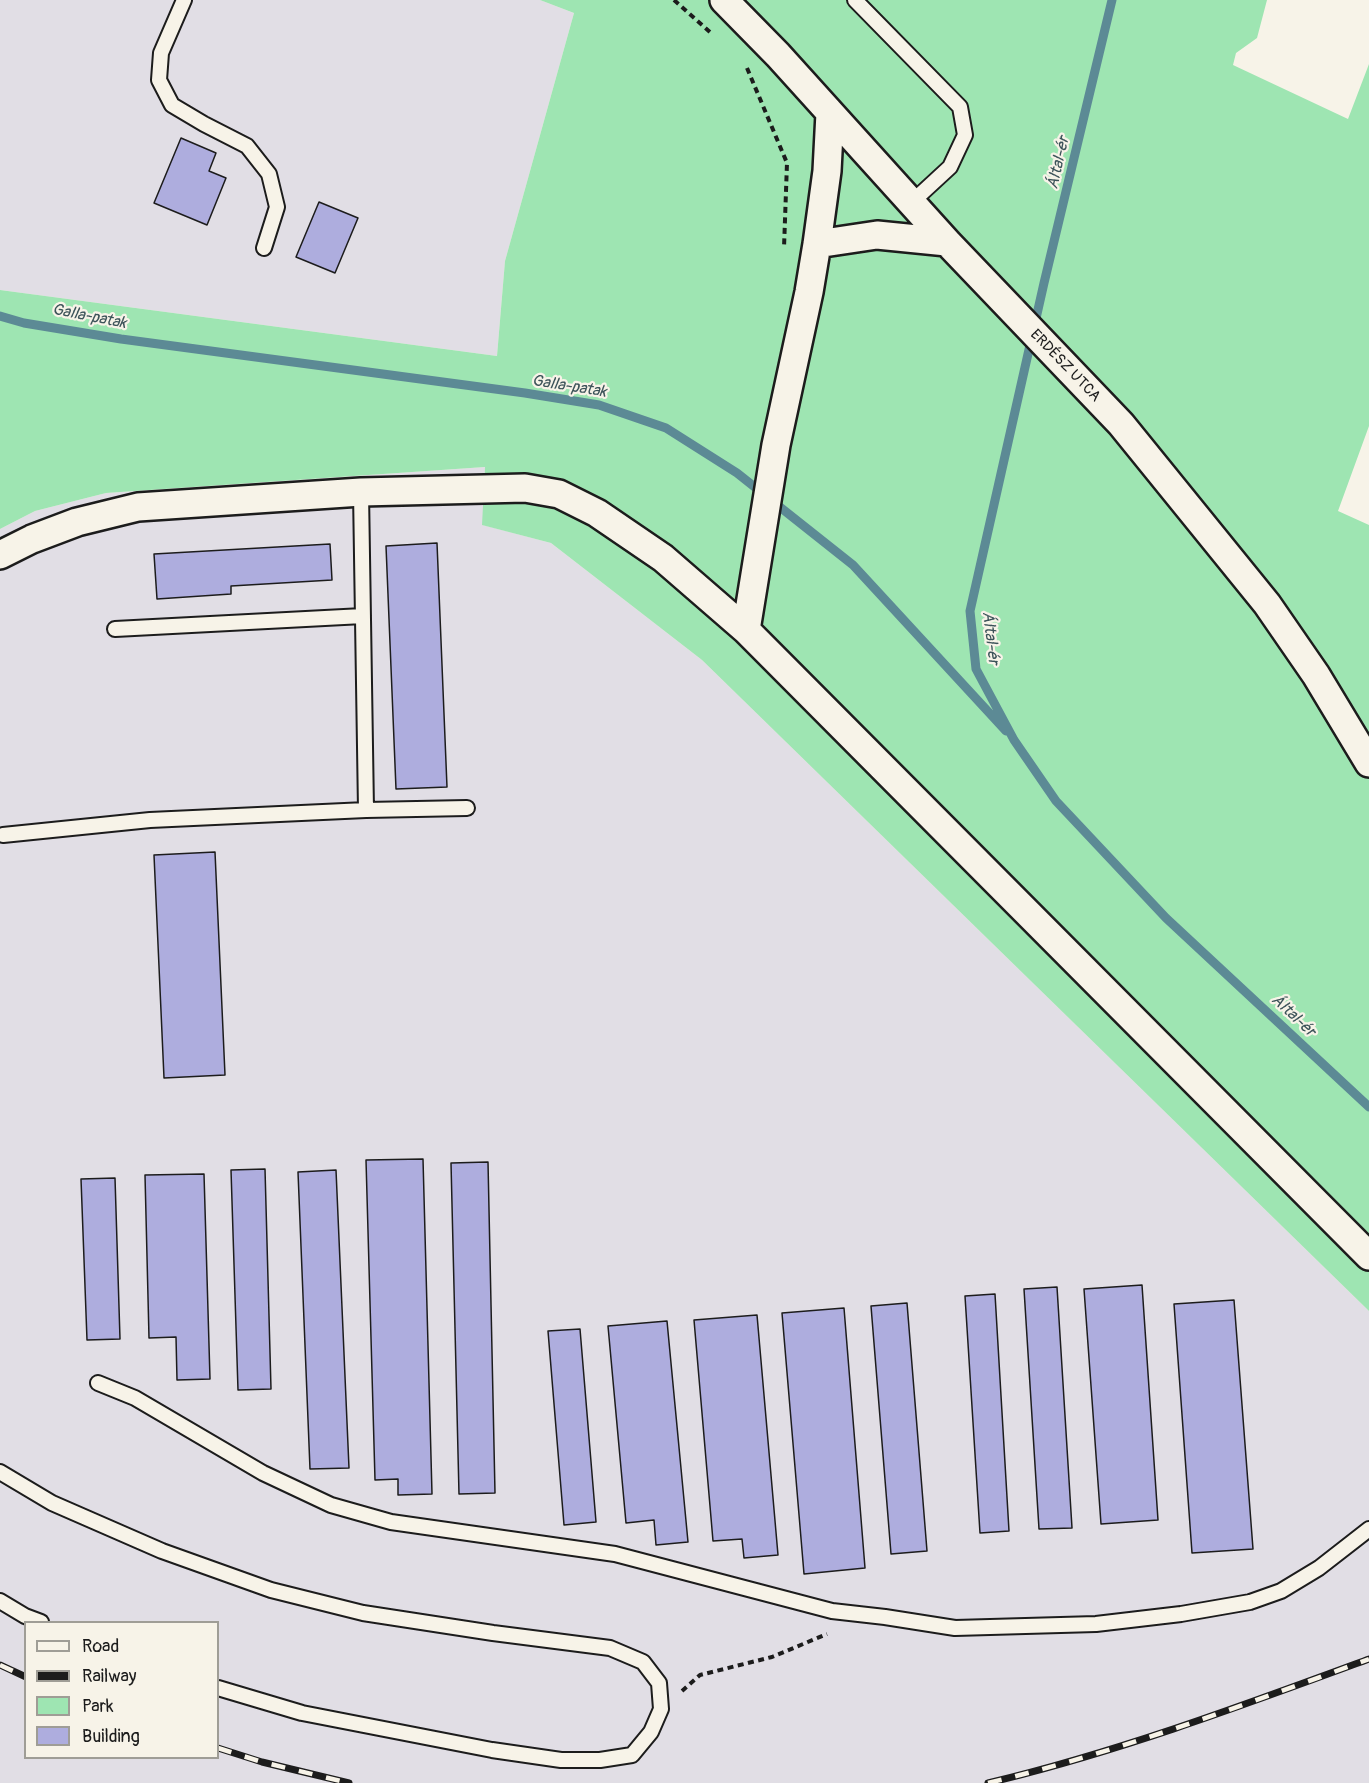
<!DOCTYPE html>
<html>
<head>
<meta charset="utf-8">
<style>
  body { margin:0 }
  #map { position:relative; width:1369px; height:1783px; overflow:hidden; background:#f7f3e8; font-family:Pangolin,sans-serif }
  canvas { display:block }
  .legend { position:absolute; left:24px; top:1621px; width:195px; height:138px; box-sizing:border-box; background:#f7f3e8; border:2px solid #9f9d96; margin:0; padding:8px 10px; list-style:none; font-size:18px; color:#1c1c1c }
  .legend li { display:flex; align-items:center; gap:12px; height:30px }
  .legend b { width:30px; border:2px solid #9f9d96 }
</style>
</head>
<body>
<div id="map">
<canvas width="1369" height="1783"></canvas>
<ul class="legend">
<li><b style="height:8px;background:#f7f3e8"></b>Road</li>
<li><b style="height:8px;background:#1c1c1c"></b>Railway</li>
<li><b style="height:16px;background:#9ee5b2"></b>Park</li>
<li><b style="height:16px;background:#aeadde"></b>Building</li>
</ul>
</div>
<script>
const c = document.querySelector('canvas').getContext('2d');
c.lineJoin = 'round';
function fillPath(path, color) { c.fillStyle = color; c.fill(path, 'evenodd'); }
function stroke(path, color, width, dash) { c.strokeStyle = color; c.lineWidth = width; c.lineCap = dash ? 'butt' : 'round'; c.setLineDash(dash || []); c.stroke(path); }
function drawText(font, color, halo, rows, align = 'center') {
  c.font = font + ' Pangolin,sans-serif'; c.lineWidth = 4.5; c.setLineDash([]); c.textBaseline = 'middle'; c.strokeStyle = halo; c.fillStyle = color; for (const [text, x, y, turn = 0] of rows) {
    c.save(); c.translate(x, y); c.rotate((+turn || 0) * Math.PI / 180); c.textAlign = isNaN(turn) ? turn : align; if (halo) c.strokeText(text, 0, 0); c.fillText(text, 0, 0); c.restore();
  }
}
fillPath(new Path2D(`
  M0,0H540L574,13L505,261L497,356L0,290Z
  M485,467L483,525L551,543L702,660L1369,1311V1783H0V529L35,511L106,493ZM26,1622H218V1758H26Z`), '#e1dee5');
fillPath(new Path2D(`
  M540,0H1267L1257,38L1236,53L1233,65L1348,119L1369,64V426L1338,511L1369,525V1311L702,660L551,543L482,525L485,467L106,493L35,511L0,529V290L497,356L505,261L574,13Z`), '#9ee5b2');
stroke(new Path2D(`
  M1112,0L1044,283L970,611L976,669L1014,740L1056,801L1166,918L1369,1107
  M0,316L24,323L121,339L525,393L599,405L666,428L737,473L853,565L1006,731`), '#5c8a95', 9);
const building = new Path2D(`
  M181,138L216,153L209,171L226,178L207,225L154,203Z
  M319,202L358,218L335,273L296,257Z
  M437,543L447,787L396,789L386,546Z
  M330,544L332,580L231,586V594L157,599L154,554Z
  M215,852L225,1075L164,1078L154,855Z
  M423,1159L432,1494L398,1495V1479L375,1480L366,1160Z
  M488,1162L495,1493L459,1494L451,1163Z
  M265,1169L271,1389L238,1390L231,1170Z
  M336,1170L349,1468L310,1469L298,1172Z
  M204,1174L210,1379L177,1380L176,1337L149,1338L145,1175Z
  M115,1178L120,1339L87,1340L81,1179Z
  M1142,1285L1158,1520L1101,1524L1084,1289Z
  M1057,1287L1072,1528L1039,1529L1024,1289Z
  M995,1294L1009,1531L980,1533L965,1296Z
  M1234,1300L1253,1549L1192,1553L1174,1304Z
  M907,1303L927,1551L891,1554L871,1306Z
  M844,1308L865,1568L804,1574L782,1313Z
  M757,1315L778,1555L744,1558L742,1539L713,1541L694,1320Z
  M667,1321L688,1542L656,1545L654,1520L626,1523L608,1326Z
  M580,1329L596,1522L564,1525L548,1331Z`);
fillPath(building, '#aeadde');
stroke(building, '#1c1c1c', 1.5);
const service = new Path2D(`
  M184,0L161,53L159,80L172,105L204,124L247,146L269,174L277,207L264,248
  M855,0L960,107L965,135L950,167L911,203
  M361,492L366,810
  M115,629L363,616
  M3,835L150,820L366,810L467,808
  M98,1383L135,1398L263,1473L331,1505L391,1522L615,1554L832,1611L885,1617L955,1628L1096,1624L1181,1614L1250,1602L1281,1591L1319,1568L1369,1529
  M0,1472L52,1503L162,1551L271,1590L363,1613L493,1633L610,1648L643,1662L659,1683L661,1709L651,1732L632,1755L600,1760H561L492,1750L302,1713L218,1688
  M0,1601L25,1616L41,1622`);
const minor = new Path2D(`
  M724,0L778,55L947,242L1121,424L1267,604L1316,675L1369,763
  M817,244L877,235L947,242
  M0,555L32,539L77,522L138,507L361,492L525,488L559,494L597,513L663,558L746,630L1369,1256
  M746,630L776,445L809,292L817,244L827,171L830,113`);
stroke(service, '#1c1c1c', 18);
stroke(minor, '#1c1c1c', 32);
stroke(new Path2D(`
  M674,0L710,32
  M747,68L787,163L784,248
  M682,1691L700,1675L772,1657L827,1634`), '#1c1c1c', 4, [6, 4.5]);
stroke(service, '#f7f3e8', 14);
stroke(minor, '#f7f3e8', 27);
const rail = new Path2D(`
  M0,1665L26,1677
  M218,1748L262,1762L349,1783
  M988,1783C1118,1752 1244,1705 1369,1659`);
stroke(rail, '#1c1c1c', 7);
stroke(rail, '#f7f3e8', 4.5, [14]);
drawText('15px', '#1c1c1c', '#f7f3e8', [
  ["ERDÉSZ UTCA",1065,366,46]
]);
drawText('italic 16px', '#3c5359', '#f7f3e8', [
  ["Által-ér",1059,163,-77],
  ["Galla-patak",89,317,11],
  ["Galla-patak",569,387,9],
  ["Által-ér",990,638,83],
  ["Által-ér",1293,1016,43]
]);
</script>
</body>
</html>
